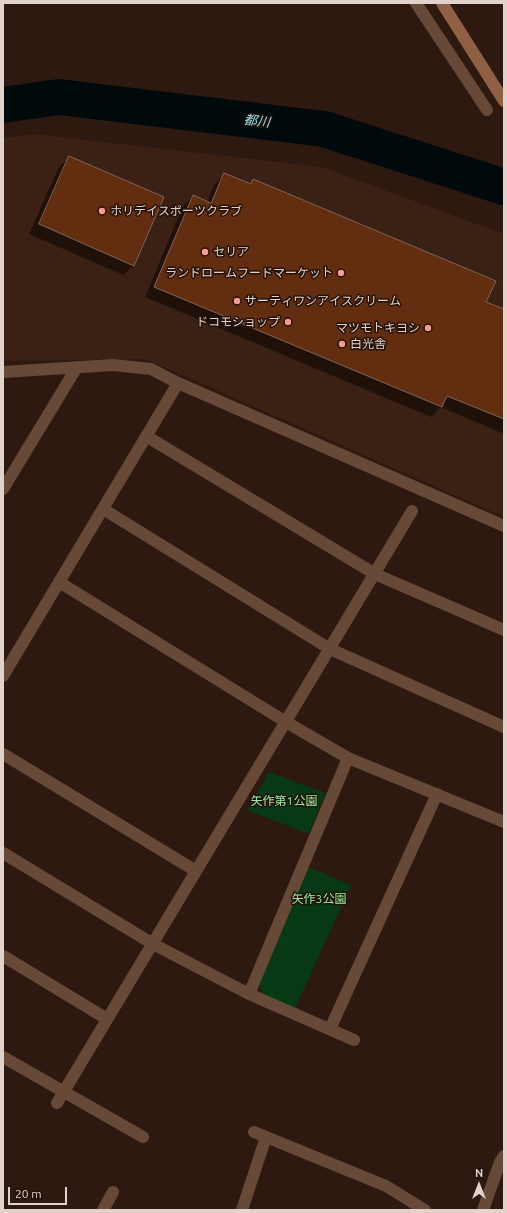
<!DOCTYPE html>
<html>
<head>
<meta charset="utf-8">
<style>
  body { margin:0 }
  #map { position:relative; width:507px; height:1213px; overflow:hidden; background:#2d1910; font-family:Ubuntu,sans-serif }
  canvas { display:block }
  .frame { position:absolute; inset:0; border:4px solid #e1d3cc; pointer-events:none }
  .north { position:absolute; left:459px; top:1165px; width:40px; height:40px; -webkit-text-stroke:3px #231007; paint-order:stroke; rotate:0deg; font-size:11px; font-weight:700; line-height:16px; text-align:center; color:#e1d3cc }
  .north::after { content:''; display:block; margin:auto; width:14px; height:18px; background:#e1d3cc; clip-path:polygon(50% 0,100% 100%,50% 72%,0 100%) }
  .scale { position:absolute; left:8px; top:1187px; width:59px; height:18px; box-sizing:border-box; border:2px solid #e1d3cc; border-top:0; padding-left:5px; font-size:12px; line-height:14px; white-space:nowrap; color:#e1d3cc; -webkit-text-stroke:3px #231007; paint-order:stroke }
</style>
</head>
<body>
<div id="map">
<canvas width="507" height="1213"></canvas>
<div class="frame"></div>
<div class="north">N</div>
<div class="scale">20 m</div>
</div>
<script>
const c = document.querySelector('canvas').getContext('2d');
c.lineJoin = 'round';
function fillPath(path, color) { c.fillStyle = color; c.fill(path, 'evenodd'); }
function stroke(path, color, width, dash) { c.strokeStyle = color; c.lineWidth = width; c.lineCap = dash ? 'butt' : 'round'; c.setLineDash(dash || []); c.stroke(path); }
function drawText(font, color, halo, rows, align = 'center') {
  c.font = font + ' Ubuntu,"Noto Sans JP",sans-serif'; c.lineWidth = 3; c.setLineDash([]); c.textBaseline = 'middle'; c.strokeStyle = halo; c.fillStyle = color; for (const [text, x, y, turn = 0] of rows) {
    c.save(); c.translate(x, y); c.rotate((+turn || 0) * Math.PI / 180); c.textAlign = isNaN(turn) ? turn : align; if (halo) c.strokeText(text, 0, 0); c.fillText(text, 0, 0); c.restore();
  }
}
fillPath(new Path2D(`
  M34,134L322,167L504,234V517L146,359L3,361V138Z`), '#3b2114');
fillPath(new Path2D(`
  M269,772L325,793L309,834L247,810Z
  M308,867L351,885L295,1009L263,994L258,981Z`), '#063914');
fillPath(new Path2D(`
  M69,157L134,265L123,275L29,234L59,167Z
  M224,174L249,185L254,180L485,302L504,310V434L441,407L431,417L145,297L183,206L193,196L207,202L214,185Z`), '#0007');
stroke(new Path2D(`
  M3,105L59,97L324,129L504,187`), '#00090c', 36);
const building = new Path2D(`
  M69,156L164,197L134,266L39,224Z
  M224,173L251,184L253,179L496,281L486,302L504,309V419L447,396L442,407L154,287L193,195L211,203Z`);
fillPath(building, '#632e10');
stroke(building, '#7d6559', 1);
stroke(new Path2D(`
  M254,1132L386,1186L425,1210
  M242,1210L266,1137`), '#674938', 12);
stroke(new Path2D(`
  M416,3L487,110
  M3,372L113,365L151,369L178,383L504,526
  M146,436L375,574L504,630
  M3,489L77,367
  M103,509L330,649L504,727
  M59,582L286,722L348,758L504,822
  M3,676L178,383
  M3,754L196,871
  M3,853L153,944L249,994L354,1040
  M3,956L107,1019
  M249,994L348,758
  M330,1029L437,794
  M3,1057L143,1137
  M57,1103L412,511
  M103,1210L113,1192
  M483,1210L500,1162L504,1156`), '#674938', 12);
stroke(new Path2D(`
  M442,3L504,101`), '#906045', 12);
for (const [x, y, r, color] of [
  [102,211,4,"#f59b96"],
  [205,252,4,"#f59b96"],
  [341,273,4,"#f59b96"],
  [237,301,4,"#f59b96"],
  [288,322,4,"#f59b96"],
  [428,328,4,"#f59b96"],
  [342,344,4,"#f59b96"]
]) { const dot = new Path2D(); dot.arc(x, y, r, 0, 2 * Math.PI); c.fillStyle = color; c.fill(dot); stroke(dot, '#231007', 1.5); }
drawText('12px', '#e1d3cc', '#231007', [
  ["ホリデイスポーツクラブ",110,211],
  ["セリア",213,252],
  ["ランドロームフードマーケット",333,273,"right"],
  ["サーティワンアイスクリーム",245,301],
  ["ドコモショップ",280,322,"right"],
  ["マツモトキヨシ",420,328,"right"],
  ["白光舎",350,344]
], 'left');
drawText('12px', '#96f1a2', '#231007', [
  ["矢作第1公園",284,801],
  ["矢作3公園",319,899]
]);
drawText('italic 13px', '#92e4f6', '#231007', [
  ["都川",257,121,7]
]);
</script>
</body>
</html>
